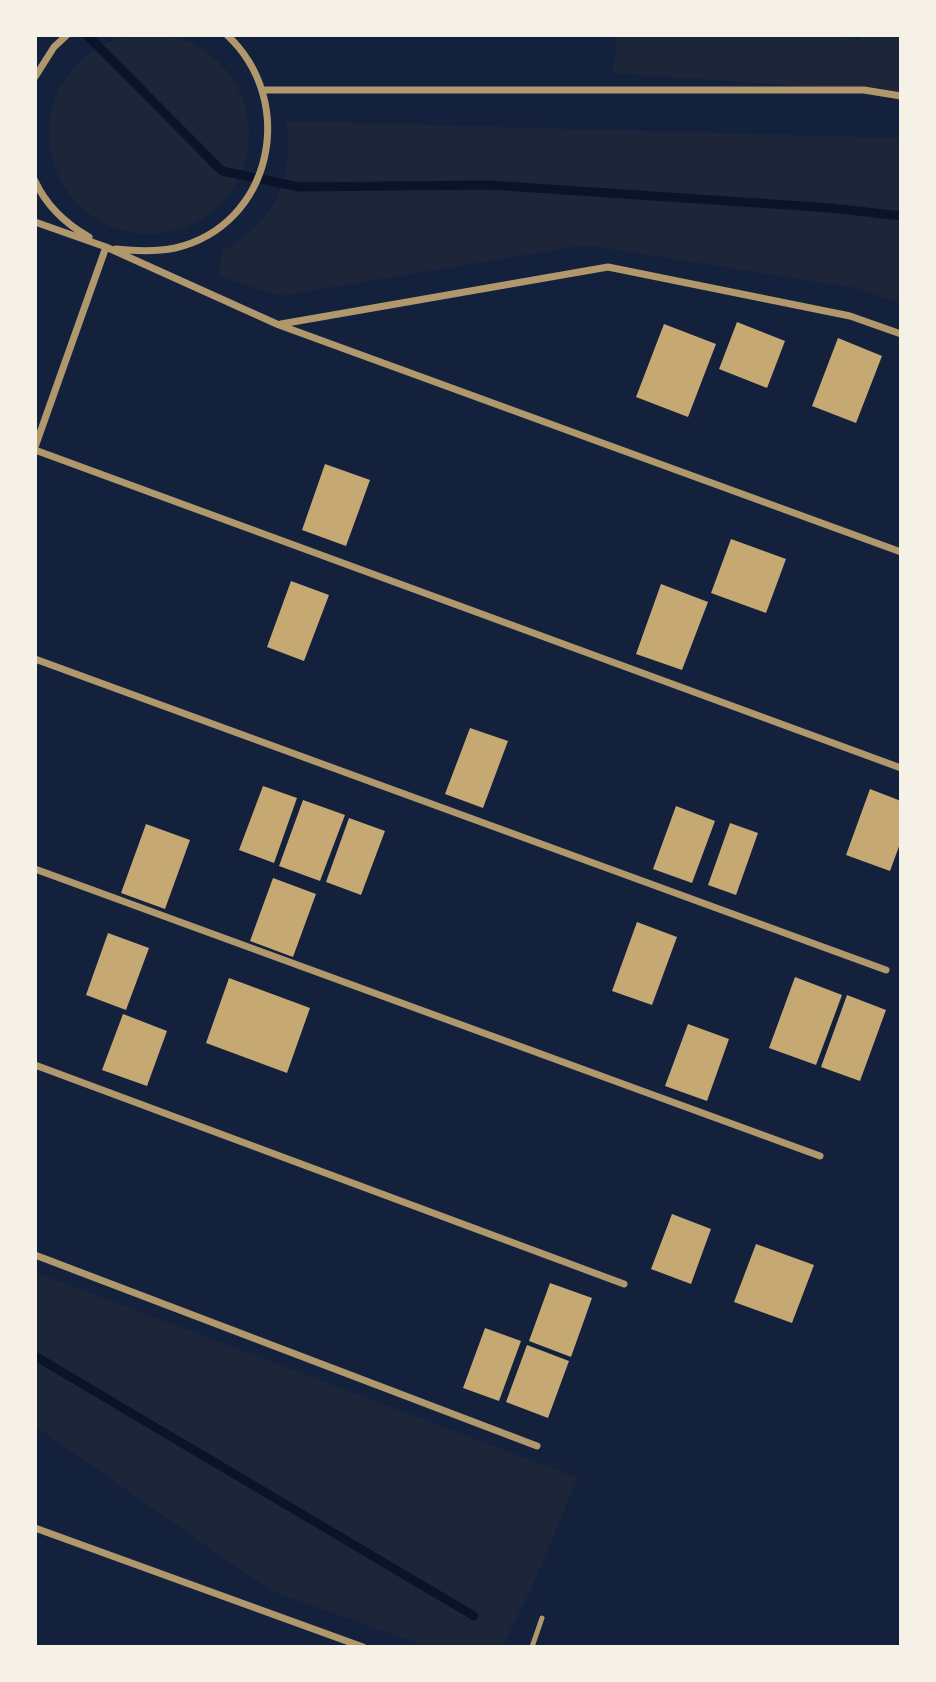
<!DOCTYPE html>
<html>
<head>
<meta charset="utf-8">
<style>
  body { margin:0 }
  #map { position:relative; width:936px; height:1682px; overflow:hidden; background:#14213d; font-family:Literata,serif }
  canvas { display:block }
  .frame { position:absolute; inset:0; border:37px solid #f6f1e7; pointer-events:none }
</style>
</head>
<body>
<div id="map">
<canvas width="936" height="1682"></canvas>
<div class="frame"></div>
</div>
<script>
const c = document.querySelector('canvas').getContext('2d');
c.lineJoin = 'round';
function fillPath(path, color) { c.fillStyle = color; c.fill(path, 'evenodd'); }
function stroke(path, color, width, dash) { c.strokeStyle = color; c.lineWidth = width; c.lineCap = dash ? 'butt' : 'round'; c.setLineDash(dash || []); c.stroke(path); }
fillPath(new Path2D(`
  M49 134a100 100 0 1 1 200 0a100 100 0 1 1-200 0Z
  M618,35H836L860,41L862,35H901V93L612,73Z
  M286,121L901,138V304L856,288L586,245L280,296L218,276L223,251C274,221 295,181 286,121Z
  M35,1272L578,1478L530,1591L502,1647H429L271,1591L35,1426Z`), '#1d2539');
stroke(new Path2D(`
  M87,35L222,171L299,187L489,185L832,208L901,216
  M35,1356L474,1616`), '#0b132b', 9);
fillPath(new Path2D(`
  M737,322L785,341L767,388L719,369Z
  M664,324L716,344L688,417L636,397Z
  M838,338L882,356L856,423L812,406Z
  M325,464L370,480L346,546L302,530Z
  M731,539L786,559L766,613L711,593Z
  M291,581L329,595L304,661L267,647Z
  M661,584L708,602L682,670L636,654Z
  M470,728L508,741L483,808L445,794Z
  M263,786L297,798L274,863L239,850Z
  M870,789L901,801V841L890,871L846,855Z
  M303,800L345,815L320,881L279,866Z
  M676,806L715,821L692,883L653,869Z
  M349,818L385,831L361,895L326,882Z
  M730,823L758,833L736,895L708,885Z
  M146,824L190,840L165,909L121,893Z
  M273,878L316,894L293,957L250,941Z
  M637,922L677,937L652,1005L612,991Z
  M108,933L149,948L126,1010L86,995Z
  M795,977L842,995L816,1065L769,1048Z
  M229,978L310,1008L287,1073L206,1043Z
  M847,995L886,1010L860,1081L821,1067Z
  M123,1014L167,1031L147,1086L102,1070Z
  M688,1024L729,1039L707,1101L665,1086Z
  M672,1214L711,1229L691,1284L651,1269Z
  M756,1244L814,1265L792,1323L734,1302Z
  M550,1283L592,1298L571,1357L529,1341Z
  M485,1328L521,1341L499,1401L463,1388Z
  M527,1345L569,1361L548,1418L506,1402Z`), '#c6a872');
stroke(new Path2D(`
  M532,1647L542,1618`), '#b1986c', 5);
stroke(new Path2D(`
  M35,77L54,47L67,35
  M262,90H864L901,96
  M35,181C46,205 66,224 89,237
  M35,222L106,247L279,325L901,552
  M116,249C135,251 155,252 175,248C273,225 298,101 227,35
  M281,324L608,267L850,316L901,334
  M35,447L106,247
  M35,450L901,768
  M35,659L886,970
  M35,869L820,1156
  M35,1065L624,1284
  M35,1255L537,1446
  M35,1528L363,1647`), '#b1986c', 7);
</script>
</body>
</html>
